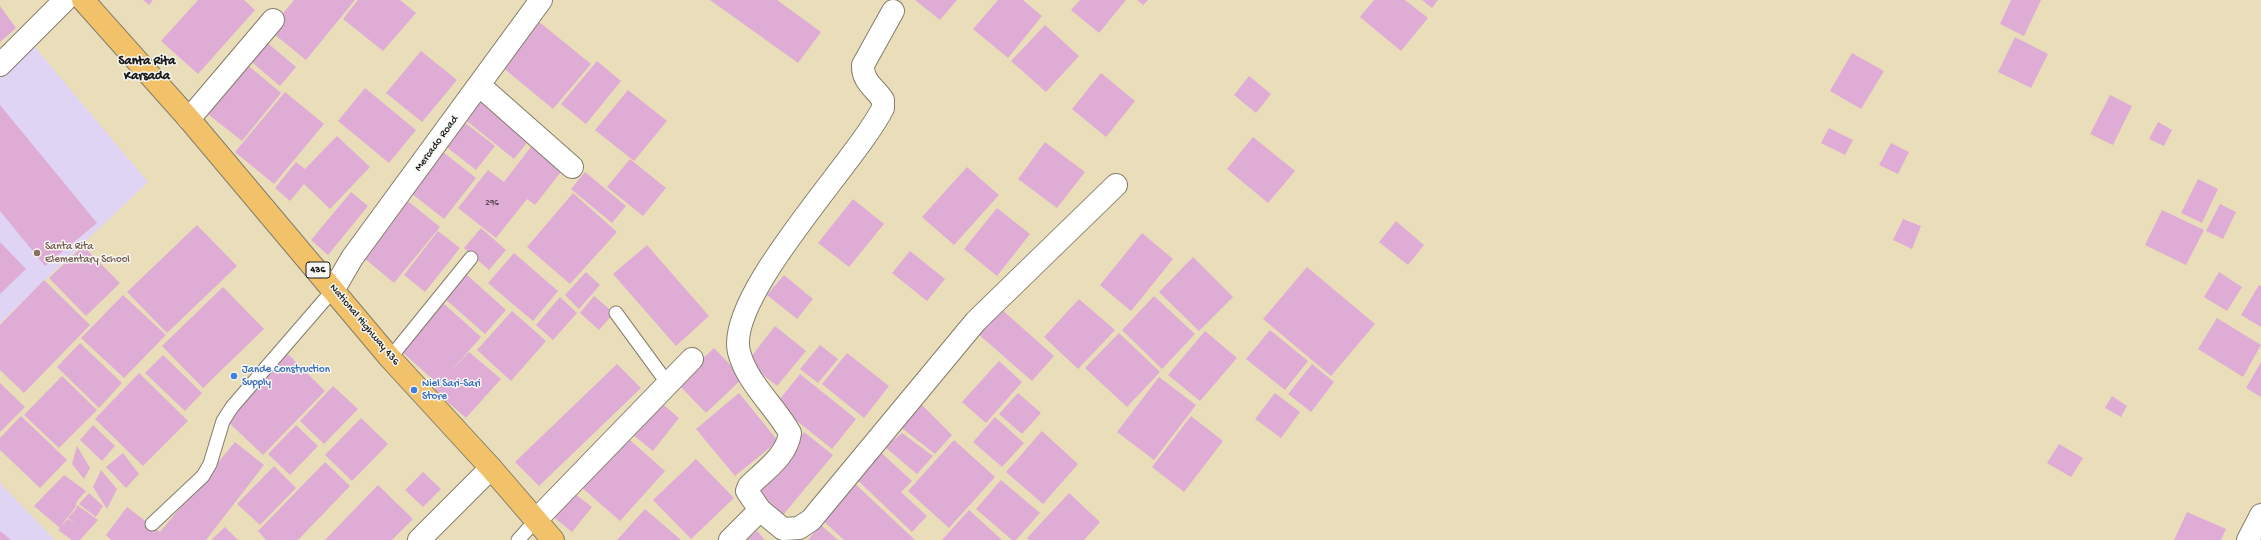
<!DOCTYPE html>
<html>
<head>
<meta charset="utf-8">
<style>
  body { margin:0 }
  canvas { display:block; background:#eadeba }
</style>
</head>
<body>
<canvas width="2261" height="540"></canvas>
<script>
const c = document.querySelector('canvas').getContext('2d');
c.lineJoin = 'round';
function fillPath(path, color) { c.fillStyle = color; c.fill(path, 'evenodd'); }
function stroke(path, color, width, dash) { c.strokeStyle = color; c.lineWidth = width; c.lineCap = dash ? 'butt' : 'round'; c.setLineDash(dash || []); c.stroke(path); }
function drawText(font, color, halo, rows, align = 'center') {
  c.font = font + ' "Gochi Hand",sans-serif'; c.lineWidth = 3; c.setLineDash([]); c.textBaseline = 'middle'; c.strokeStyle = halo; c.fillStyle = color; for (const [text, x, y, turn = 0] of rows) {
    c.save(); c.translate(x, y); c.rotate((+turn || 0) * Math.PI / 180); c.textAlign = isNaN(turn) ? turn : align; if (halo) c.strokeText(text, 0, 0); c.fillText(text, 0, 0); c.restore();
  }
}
fillPath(new Path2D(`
  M33,45L148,182L0,323V76Z
  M0,483L55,540H0Z`), '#e0d4f4');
fillPath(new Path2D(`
  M143,0H153L149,5Z
  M198,0H244L255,10L198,74L161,41Z
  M294,0H355L306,60L269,30Z
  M358,0H400L416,13L383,51L343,19Z
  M710,0H777L821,32L798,63Z
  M915,0H957L940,20Z
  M998,0H1023L1042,16L1008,58L973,29Z
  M1080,0H1126L1099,33L1071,10Z
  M1137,0H1148L1143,5Z
  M1374,0H1405L1428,18L1401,51L1360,17Z
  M1422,0H1438L1432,8Z
  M2011,0H2041L2024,36L2000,24Z
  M0,6L16,28L0,42Z
  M533,17L591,64L553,109L496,62Z
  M1045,25L1079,56L1046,92L1011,61Z
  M2015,37L2048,54L2031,88L1998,72Z
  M264,40L296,67L280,86L248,59Z
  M421,51L457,80L422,122L386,93Z
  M1852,53L1884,71L1861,109L1830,91Z
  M597,61L621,81L586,124L561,104Z
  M244,62L281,93L242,141L204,111Z
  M1101,73L1135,101L1106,137L1072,109Z
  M1249,76L1271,94L1256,113L1234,95Z
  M365,88L416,130L389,163L338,121Z
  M628,90L667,121L634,161L595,130Z
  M285,92L324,124L274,184L235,152Z
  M482,94L533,135L514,159L463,118Z
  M2110,95L2132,106L2113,145L2090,134Z
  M0,105L97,223L45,266L0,211Z
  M459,118L495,146L476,170L440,142Z
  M2158,122L2172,130L2164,146L2149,139Z
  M1829,128L1853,140L1845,155L1821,143Z
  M337,136L370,167L330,209L304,184L290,201L275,188L296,162L305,169Z
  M1253,137L1295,171L1268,203L1227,169Z
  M1045,142L1085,172L1057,208L1018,179Z
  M1891,143L1909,152L1898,174L1879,165Z
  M533,144L564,168L535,205L527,199L496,238L458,208L488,170L504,182Z
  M438,148L476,178L444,219L406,189Z
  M630,159L666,188L643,216L607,187Z
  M967,167L999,195L954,245L922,217Z
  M585,172L626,206L612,223L571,189Z
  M2198,179L2218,189L2202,223L2181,213Z
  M351,192L368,206L328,255L311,240Z
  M573,193L617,232L570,284L527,247Z
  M403,197L440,227L394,283L358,253Z
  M853,199L884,224L849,267L818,243Z
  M2220,204L2236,212L2223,239L2206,231Z
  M997,208L1030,234L997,276L964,249Z
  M2162,210L2204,230L2186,265L2145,245Z
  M1903,219L1921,226L1912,249L1893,240Z
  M1396,221L1424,245L1408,265L1379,242Z
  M197,225L237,266L167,333L127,292Z
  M481,228L506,250L489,270L464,248Z
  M438,231L460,248L425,292L404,275Z
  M1142,233L1173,259L1131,311L1100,285Z
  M0,242L26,269L0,294Z
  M647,245L709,316L676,346L613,274Z
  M83,246L120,283L86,316L49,278Z
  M910,251L945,279L927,301L892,273Z
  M514,253L558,291L533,321L488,283Z
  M1193,257L1233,297L1199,331L1159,292Z
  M1307,267L1375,324L1331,376L1263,319Z
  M586,272L600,285L579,309L565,295Z
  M2219,272L2242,287L2227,311L2204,297Z
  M466,274L506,310L485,334L444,298Z
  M784,275L813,299L797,319L767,295Z
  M44,280L90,325L24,393L0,370V325Z
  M2259,285L2261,286V327L2241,315Z
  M223,287L264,329L203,388L162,346Z
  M123,295L166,335L124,378L81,338Z
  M594,296L614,313L599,330L580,313Z
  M1154,296L1195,334L1162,369L1122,330Z
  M560,297L577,313L553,340L536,325Z
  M1079,299L1115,330L1078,369L1044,337Z
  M443,303L481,337L439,385L400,350Z
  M1000,308L1054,356L1032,381L977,333Z
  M512,311L546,341L511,381L477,350Z
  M2217,318L2261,345L2243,377L2198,349Z
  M775,326L806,351L777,386L747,362Z
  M1270,330L1308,361L1285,390L1246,359Z
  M1205,331L1237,358L1200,401L1168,375Z
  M1119,333L1160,372L1127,407L1085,368Z
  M80,343L122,383L99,408L57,367Z
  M820,345L838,359L818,383L800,369Z
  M714,348L743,378L706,413L677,383Z
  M469,352L501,379L466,418L434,390Z
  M847,353L889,386L864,418L822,384Z
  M288,354L325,391L263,455L225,419Z
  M163,355L202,393L185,411L145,373Z
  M999,361L1022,382L986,423L962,402Z
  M2261,362V397L2246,388Z
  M617,364L641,388L539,486L515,462Z
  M1312,364L1334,382L1311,412L1288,394Z
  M139,373L188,421L143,466L95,419Z
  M800,374L856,419L832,449L776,404Z
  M62,376L97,410L59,448L24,415Z
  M1159,377L1196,405L1154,460L1117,432Z
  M0,383L25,407L0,432Z
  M333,386L358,409L324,444L300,421Z
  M739,393L778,441L735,476L696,429Z
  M1018,393L1041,413L1022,434L999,414Z
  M1275,393L1300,412L1281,438L1255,419Z
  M2112,396L2127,406L2121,417L2105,408Z
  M658,400L679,418L653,451L632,434Z
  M921,404L952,435L935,454L898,425Z
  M21,416L67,460L40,488L0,450V438Z
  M1191,416L1223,441L1184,492L1152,467Z
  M995,417L1024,443L1002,467L973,442Z
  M361,418L388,444L352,481L325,455Z
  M93,425L115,446L102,461L80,440Z
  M296,425L318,446L290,475L268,454Z
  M1042,431L1078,464L1043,504L1006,472Z
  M804,432L833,455L783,515L755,492Z
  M902,433L933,456L917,474L885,447Z
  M623,434L665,471L620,521L579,485Z
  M954,440L995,477L949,528L908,491Z
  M235,442L264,465L206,540H111L106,535L127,507L160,532Z
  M2059,444L2083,458L2071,477L2047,463Z
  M77,446L90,468L84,479L72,464Z
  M875,447L912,481L901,492L927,516L912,532L850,473Z
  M123,453L139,474L126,488L106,467Z
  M696,459L734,498L691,539L653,500Z
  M325,462L350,486L298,540H266L258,531Z
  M274,466L296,488L260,525L237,504Z
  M101,470L117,489L107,509L93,487Z
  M423,472L441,489L423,507L405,490Z
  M64,475L86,491L77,501L75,508L61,526L68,519L78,526L68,518L76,509L77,505L98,520L80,540H72L58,530L60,528L34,506Z
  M851,480L915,540H844L817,515Z
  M1001,480L1040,513L1016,540H1012L976,509Z
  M378,485L413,519L392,540H325Z
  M571,491L592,507L572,532L551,515Z
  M89,493L103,506L96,517L79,504Z
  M1069,493L1100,522L1084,540H1029L1027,538Z
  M645,509L681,540H617Z
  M969,510L1002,540H942Z
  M2187,512L2226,529L2221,540H2174Z
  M821,525L838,540H808Z
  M225,527L238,540H211Z
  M0,531L11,540H0Z
  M757,531L765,540H747Z`), '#deacd5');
const lane = new Path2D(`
  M616,313L668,384
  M390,358L471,258
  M152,524L203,476L210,464L223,421L232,407L334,289
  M518,540L536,520`);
const street = new Path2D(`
  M893,11L863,65C862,81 875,88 883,100V108C856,162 725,296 739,352C747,383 775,406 790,433C787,456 764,471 749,486L747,491L760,510L783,529L799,528L811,520L976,321L1116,185
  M0,65L65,0
  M479,85L572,167
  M189,119L273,20
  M334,289L352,258L541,0
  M536,520L692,359
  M419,540L491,468
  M730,540L760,510
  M2248,540L2261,515`);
const primary = new Path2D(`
  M83,0L189,119L390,358L491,468L553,540`);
stroke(lane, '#837d6b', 15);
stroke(street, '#837d6b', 24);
stroke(primary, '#837d6b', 24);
stroke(lane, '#fff', 13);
stroke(street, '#fff', 22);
stroke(primary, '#f2c26a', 22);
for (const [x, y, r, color] of [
  [37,253,4,"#8d6e63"],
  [234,376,4,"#3f7fe0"],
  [414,390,4,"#3f7fe0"]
]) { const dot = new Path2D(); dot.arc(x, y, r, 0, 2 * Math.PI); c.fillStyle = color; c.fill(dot); stroke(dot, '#f6f6f2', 1.5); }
drawText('9px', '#4c404a', null, [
  ["296",492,204]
]);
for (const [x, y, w] of [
  [318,270,24]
]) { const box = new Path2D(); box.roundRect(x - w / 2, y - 8, w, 16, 3); c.fillStyle = '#f6f6f2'; c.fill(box); stroke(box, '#1c1c1c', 1); }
drawText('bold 10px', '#1c1c1c', null, [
  ["436",318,270]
]);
drawText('11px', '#1c1c1c', '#f6f6f2', [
  ["Mercado Road",437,144,-54],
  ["National Highway 436",364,325,50]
]);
drawText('11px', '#785e54', '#f6f6f2', [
  ["Santa Rita",45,247],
  ["Elementary School",45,260]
], 'left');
drawText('11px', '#366cbe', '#f6f6f2', [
  ["Jande Construction",242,370],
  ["Supply",242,383],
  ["Niel Sari-Sari",422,384],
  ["Store",422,397]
], 'left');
drawText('bold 13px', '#1c1c1c', '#f6f6f2', [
  ["Santa Rita",147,62],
  ["Karsada",147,77]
]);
</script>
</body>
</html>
